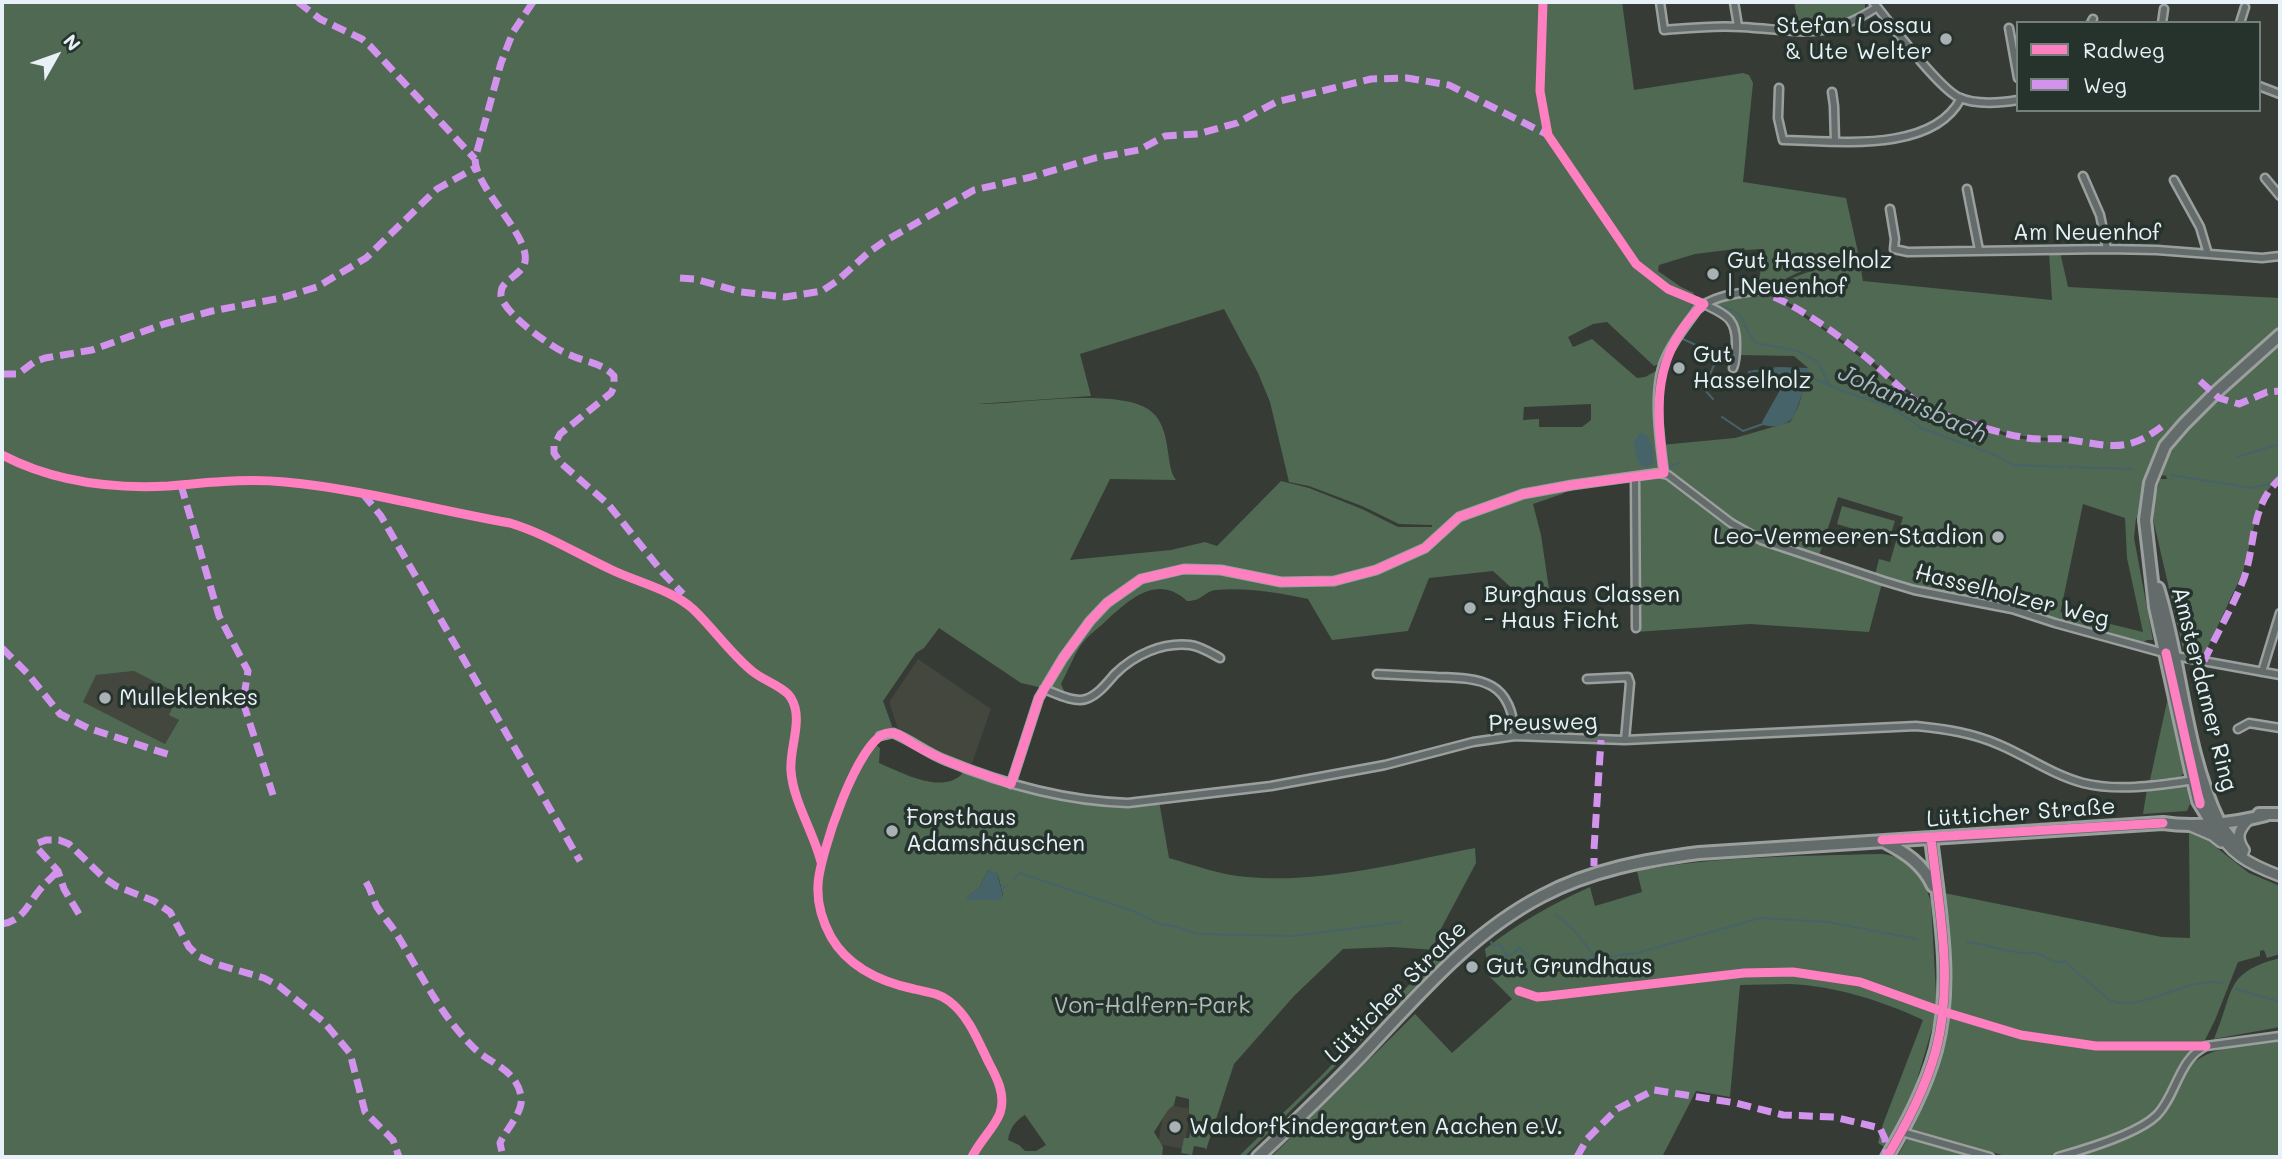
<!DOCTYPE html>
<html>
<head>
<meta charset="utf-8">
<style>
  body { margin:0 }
  #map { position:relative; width:2282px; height:1159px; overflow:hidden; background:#363b36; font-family:Mali,sans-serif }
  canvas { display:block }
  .frame { position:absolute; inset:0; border:4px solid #e8f1f8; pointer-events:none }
  .legend { position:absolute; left:2016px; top:21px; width:245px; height:91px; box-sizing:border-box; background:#26332d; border:2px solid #747f7e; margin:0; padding:9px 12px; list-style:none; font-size:21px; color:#e8f1f8 }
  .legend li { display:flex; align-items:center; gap:14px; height:35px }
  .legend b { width:35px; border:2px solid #747f7e }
  .north { position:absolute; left:21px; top:21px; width:70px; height:70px; -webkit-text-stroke:5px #26332d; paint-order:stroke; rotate:50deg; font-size:19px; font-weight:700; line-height:28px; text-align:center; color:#e8f1f8 }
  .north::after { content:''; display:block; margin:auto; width:24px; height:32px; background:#e8f1f8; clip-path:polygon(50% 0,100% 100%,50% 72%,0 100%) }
</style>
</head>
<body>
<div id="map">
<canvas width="2282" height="1159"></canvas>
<div class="frame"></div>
<ul class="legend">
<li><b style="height:9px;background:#ff80c0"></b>Radweg</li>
<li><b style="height:9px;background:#d193ec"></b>Weg</li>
</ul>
<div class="north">N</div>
</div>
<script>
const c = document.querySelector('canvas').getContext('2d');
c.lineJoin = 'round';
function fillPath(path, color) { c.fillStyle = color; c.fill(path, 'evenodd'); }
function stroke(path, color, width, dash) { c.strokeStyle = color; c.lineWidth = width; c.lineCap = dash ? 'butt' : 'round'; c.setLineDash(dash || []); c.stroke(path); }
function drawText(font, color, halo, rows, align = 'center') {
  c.font = font + ' Mali,sans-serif'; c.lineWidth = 7; c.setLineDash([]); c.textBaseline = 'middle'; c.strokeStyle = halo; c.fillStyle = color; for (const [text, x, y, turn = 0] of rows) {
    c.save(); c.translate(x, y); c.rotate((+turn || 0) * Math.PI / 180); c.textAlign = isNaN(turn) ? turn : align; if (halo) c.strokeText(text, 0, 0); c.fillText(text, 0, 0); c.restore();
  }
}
fillPath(new Path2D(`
  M918,659L991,709L971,766L935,752L898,729L890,705V701Z
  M134,671L180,694L179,720L165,744L82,702L96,675Z
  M1165,1104L1191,1109L1184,1149L1158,1144Z`), '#43473e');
fillPath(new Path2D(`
  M2,2H1542L1538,91L1544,117L1549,116L1542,93L1547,2H1622L1634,90L1743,73L1749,75L1753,83L1743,182L1846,198L1859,257L1823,264L1797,273L1777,283L1758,287L1764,249L1745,250L1744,248L1695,254L1659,265L1658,271L1681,287L1694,293L1693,297C1642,278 1625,245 1598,202L1592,205L1634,266L1661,287L1693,302L1695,309L1659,364L1654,366L1607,322L1593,324L1568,337L1573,347L1592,339L1637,378L1645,377L1660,369V461L1658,468L1654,472L1572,481V488L1562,494L1533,504L1541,535L1550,596L1526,601L1493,571L1429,578L1408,631L1332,640L1308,599C1282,593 1243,587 1216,590C1204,591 1203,601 1187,601C1158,574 1131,598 1108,619C1099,628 1088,635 1081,645C1073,657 1068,671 1061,684L1065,693L1021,683L939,628L924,648L916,653L883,701L892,726L891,729L875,736L876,745L880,748L879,763C901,772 941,795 962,774L961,770C1029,793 1086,811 1159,801L1169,858C1194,865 1220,875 1247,877C1321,884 1403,862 1475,848L1476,863L1435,940L1439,946L1436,950L1392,947L1343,949L1294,996L1234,1064L1206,1150L1205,1148L1194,1146L1192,1155L1181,1153L1184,1138H1189L1193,1116L1189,1113V1099L1176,1096L1174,1105L1168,1110L1154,1132L1163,1147L1162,1157H2ZM1224,309L1258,373L1270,402L1289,482L1309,486L1362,506L1399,524L1432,525V527H1398L1362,509L1309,488L1281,481L1217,546L1205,542L1171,550L1070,560L1110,479L1176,480C1165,466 1172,435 1155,415C1129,384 1017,405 977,404L1091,396L1080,354ZM1591,404V420L1582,427H1539V419L1523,420L1524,407ZM1221,566L1281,578L1334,579L1375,568L1334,584H1281L1220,572ZM134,671L179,694L169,715L179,720L165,744L83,702L96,675ZM988,870L998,875L1003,895L998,900L981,898L972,900L967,897L979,888ZM1025,1115L1046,1145L1036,1151H1025L1019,1145L1008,1140C1010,1128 1015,1121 1025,1115Z
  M1794,2H1865V9C1845,23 1824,28 1799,27Z
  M2049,252H2060L2068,287L2280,298V331L2164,435L2148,472L2143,491L2141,518H2136L2134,538L2153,640H2147L2142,643L2060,620V617L2058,620L1997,602L1945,595L1875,575L1879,559L1890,562L1903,517L1838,497L1819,556L1778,544L1736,524L1666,471L1661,445L1735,438L1790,422C1801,406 1804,387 1808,368L1794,356L1739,355L1737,330L1710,305L1713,301L1754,293L1774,297L1831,335L1927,408L2006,436L2029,440L2075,442V439L2029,437L2007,433L1928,406L1877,365L1791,304L1775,296L1758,291L1824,266L1859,258L1863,281L2052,300ZM2083,504L2125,518L2127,558L2143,632L2061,612L2060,614Z
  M2280,340V390L2273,391L2280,392V476L2261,498L2243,572L2204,655L2191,654L2183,649L2153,519L2155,499L2160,479H2167L2166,476L2156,474L2170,446L2185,427Z
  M1657,476L1668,478L1737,530L1882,583L1869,632L1750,624L1636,632V480Z
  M1842,506L1895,521L1889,540L1837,524Z
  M2168,697L2184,773L2180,777L2150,780Z
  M2184,786L2187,788L2190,804L2187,811L2143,814L2147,789Z
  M2189,833L2208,841L2249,873L2280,886V954L2267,958L2264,950L2260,951V956L2238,962L2215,1020L2204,1042L2096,1044L2021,1033L1949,1011L1948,934L1944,893L2162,937L2190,938Z
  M1882,854C1910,857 1923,876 1931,902L1937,1012L1912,1097L1888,1149L1878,1143L1883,1124L1923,1020C1883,1001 1835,986 1790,984C1773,984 1756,985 1740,985L1730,1097L1696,1091L1662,1157H1271L1415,1014L1452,1053L1512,999L1486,973L1487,962L1485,949C1518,923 1552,904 1590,887L1595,906L1642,892L1637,871C1717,856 1800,856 1882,854Z
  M1438,955L1443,959L1244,1157H1238L1320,1077Z
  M2280,958V1027L2214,1039C2235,991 2223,973 2280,958Z
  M1949,1016L2021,1037L2095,1049L2197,1048L2162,1105L2149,1118L2074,1150L2041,1157H2010L1910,1131L1933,1082Z
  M2280,1041V1157H2076L2157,1122C2171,1108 2172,1090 2183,1074C2202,1045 2250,1044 2280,1041Z
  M1908,1137L1976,1157H1897Z`), '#506953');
fillPath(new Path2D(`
  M1777,367L1808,368L1809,376L1794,416C1787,426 1774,428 1763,425L1762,422L1780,390L1782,379L1760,370Z
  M1640,433L1647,435L1653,449L1654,463L1648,467L1641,466L1636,456L1634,441Z
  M988,870L997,872L1003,897L999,900H969L966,897L979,888Z`), '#47636a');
stroke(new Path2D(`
  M1691,305L1695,306
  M1719,307C1748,309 1740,326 1756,343L1798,351L1818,362L1829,384
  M1681,338L1702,348L1714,360V365L1704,389L1713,399
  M1659,362L1673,339
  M1750,375L1749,372L1762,370
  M1808,376L1840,390L1891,407L1921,428L1998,456L2013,465L2063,467
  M1655,411L1658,462
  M1722,417L1743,431L1763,424
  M2237,457L2280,444
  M1667,467L1679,463
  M2067,467L2133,469
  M2171,475L2251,488L2272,483
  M1014,879L1020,873L1133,911L1160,924L1177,927L1197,934L1295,936L1401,922
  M1001,888L1008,886
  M1555,914L1575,931L1596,958
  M1491,942L1493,946L1500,944L1507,956L1514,953L1519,947L1537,964
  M1967,942C1985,944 2004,951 2022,953C2027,954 2034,952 2039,954C2049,958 2054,965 2064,961L2108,999C2139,1016 2186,975 2223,983
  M1519,968L1637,953L1760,918L1828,922L1917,939
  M2236,989L2280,1002`), '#47636a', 2);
const minor = new Path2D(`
  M1660,2L1664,30C1689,28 1715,25 1741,27C1799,30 1825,42 1877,7
  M1734,2L1738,26
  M1873,2C1890,23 1937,86 1958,97C1975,105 2000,103 2018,100
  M2091,23L2093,19
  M2162,23L2164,9
  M2240,23L2245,7
  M2009,28L2018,78
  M2259,86L2280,94
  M1779,88L1778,118L1783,140C1835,141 1933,154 1961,98
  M1832,92L1834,106L1835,142
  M2083,176L2100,215L2107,249
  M2265,178L2280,196
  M2174,180L2200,227L2208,254
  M1967,189L1979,250
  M1890,209L1895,239L1894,249L1908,252L2107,249L2157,250L2262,258L2280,256
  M1704,304C1726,315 1737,318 1736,346C1736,354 1736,361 1733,368
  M1664,473C1660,442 1652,390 1665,360C1672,342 1686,326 1697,310C1712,296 1734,294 1754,291
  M1635,478L1636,628
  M2262,672L2280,613
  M1377,674C1397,675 1417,676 1437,677C1483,678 1512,681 1515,736
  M1587,679L1628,677L1630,683L1625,740
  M1044,689C1055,693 1074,703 1086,699C1098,695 1107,683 1115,674C1134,655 1162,642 1190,645C1200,646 1211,653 1220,658
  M2238,729L2249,723L2280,728
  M880,736L893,733C911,740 927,753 945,760C1003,784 1066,801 1128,803L1271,786L1385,765L1473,742L1515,736L1625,740L1916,726C1946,729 1973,733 2000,745C2028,757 2053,775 2083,783C2119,792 2160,785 2195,780
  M1011,784L1039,698L1063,658L1090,621L1107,603L1141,579L1184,569L1221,570L1281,582L1334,581L1376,570L1425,548L1459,517L1523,494L1572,485L1659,473L1668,475L1731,523L1761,540L1884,581L1914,590L2012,609L2055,623L2175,656L2280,675
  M1902,1132L1990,1157
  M2058,1157C2083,1150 2139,1133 2157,1115C2176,1096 2179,1058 2206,1046L2280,1036`);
const secondary = new Path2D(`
  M2211,822C2230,854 2246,863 2280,876
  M2219,822L2243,853
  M2191,826L2212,835L2221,842
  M2244,850C2235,837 2239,829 2249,819`);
const primary = new Path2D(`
  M2158,588C2182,665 2184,749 2219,822
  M2259,814H2280
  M2211,822L2198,801L2193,780L2155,607L2145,520L2150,483L2165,446L2184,424L2214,394L2280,335
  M1885,842C1906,853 1923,864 1933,886
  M1258,1157C1293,1124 1327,1091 1360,1057C1416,998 1469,934 1542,896C1591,870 1645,860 1699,853L2163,823C2195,828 2235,823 2266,815
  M1887,1157C1907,1123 1925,1089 1936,1050C1954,981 1939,908 1931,838`);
stroke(minor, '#9b9f9e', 11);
stroke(secondary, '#9b9f9e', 14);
stroke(primary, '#9b9f9e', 16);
stroke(minor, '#646b6b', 6);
stroke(secondary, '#646b6b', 9);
stroke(primary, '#646b6b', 10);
stroke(new Path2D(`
  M298,2L320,19L362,39L370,46L475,159
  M533,2L513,32L501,63L475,159C475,190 535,239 524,265C520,274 507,279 502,288C501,292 500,295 502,299C508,316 553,349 570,355C585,362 603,363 614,376V387L611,393L560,434L554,446V453L562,464L608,504L663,573L683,594
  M680,278L695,279L741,292L785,297L822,291L837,281L869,252L885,241L974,190L1031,177L1095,158L1139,150L1165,136L1198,134L1237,123L1276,102L1371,79L1407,78L1449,85L1548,135
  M1754,291C1789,296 1852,345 1880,369C1893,381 1906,394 1920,404C1942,417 2001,434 2027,438C2039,440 2052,438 2064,439C2109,445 2125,455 2164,425
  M2,374H18L34,362L45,358L92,350L164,324L212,311L281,298L317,287L366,258L437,189L475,168
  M2200,381L2219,398L2239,404L2267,392L2280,391
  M181,485L219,616L248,671L243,702L273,795
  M363,494L381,516L580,861
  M2,648L28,674L60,714L88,728L173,756
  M2204,661C2217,633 2233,607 2244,578C2256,544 2250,505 2280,479
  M1594,849L1601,740
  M1594,858V866
  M366,882C371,890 373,899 377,907C383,916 390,924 396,933C420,972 440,1015 474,1048C490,1064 516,1069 521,1096C524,1112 506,1129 500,1143L503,1157
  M79,914L64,889L58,871L38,849V843L46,840H59L69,844L104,878L116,886L154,901L170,912L189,947L198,956L216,964L264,978L279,986L324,1022L350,1053L365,1112L393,1140L399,1157
  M2,924C22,921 27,906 38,892C44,884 51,878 58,871
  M1577,1157L1587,1139L1617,1109L1654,1090L1736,1103L1783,1115L1834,1117L1880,1128L1885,1139L1886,1156`), '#d193ec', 7, [14, 7]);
stroke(new Path2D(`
  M2,455C52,481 111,489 168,486C207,483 245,478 285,482C361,489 435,510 510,523C546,534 577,554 612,570C637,582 672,590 693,609C714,629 730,653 752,671C762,680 785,687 791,698C804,719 789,748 791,771C793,801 814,833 821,862
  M2166,653L2200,804
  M1882,840L2163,823
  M1519,991L1537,997L1549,996L1744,973L1793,972L1860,982L1938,1010L2021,1035L2096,1046H2206
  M972,1157C979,1142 995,1127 1000,1113C1006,1095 997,1078 989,1063C978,1041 969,1016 949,1001C939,993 926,992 914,989C881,982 849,968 831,937C823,922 817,904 818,886C818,859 859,734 889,733C898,732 905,739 913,744C943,762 978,772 1011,784L1039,698L1063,658L1090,621L1107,603L1141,579L1184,569L1221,570L1281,582L1334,581L1376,570L1425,548L1459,517L1523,494L1572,485L1664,473C1656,408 1651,354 1704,304L1668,289L1636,264L1548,135L1540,91L1543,2
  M1887,1157C1907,1123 1925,1089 1936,1050C1954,981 1939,908 1931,838`), '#ff80c0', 9);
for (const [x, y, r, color] of [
  [1946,39,7,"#aab1b4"],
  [1713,274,7,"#aab1b4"],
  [1679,368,7,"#aab1b4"],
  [1998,537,7,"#aab1b4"],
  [1470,608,7,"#aab1b4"],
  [105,698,7,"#aab1b4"],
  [892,831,7,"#aab1b4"],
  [1472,967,7,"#aab1b4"],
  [1175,1127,7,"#aab1b4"]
]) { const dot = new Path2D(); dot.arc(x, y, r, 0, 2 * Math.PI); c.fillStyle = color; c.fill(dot); stroke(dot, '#26332d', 2.5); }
drawText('23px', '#e8f1f8', '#26332d', [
  ["Stefan Lossau",1932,26,"right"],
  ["& Ute Welter",1932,52,"right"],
  ["Gut Hasselholz",1727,261],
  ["| Neuenhof",1727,287],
  ["Gut",1693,355],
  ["Hasselholz",1693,381],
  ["Leo-Vermeeren-Stadion",1984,537,"right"],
  ["Burghaus Classen",1484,595],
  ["- Haus Ficht",1484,621],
  ["Mulleklenkes",119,698],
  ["Forsthaus",906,818],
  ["Adamshäuschen",906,844],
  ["Gut Grundhaus",1486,967],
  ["Waldorfkindergarten Aachen e.V.",1189,1127]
], 'left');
drawText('23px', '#e8f1f8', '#26332d', [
  ["Am Neuenhof",2087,233],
  ["Hasselholzer Weg",2012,596,14],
  ["Amsterdamer Ring",2204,689,76],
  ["Preusweg",1543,723,-1],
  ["Lütticher Straße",2021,813,-4],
  ["Lütticher Straße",1396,992,-45]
]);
drawText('23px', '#adbdb8', '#26332d', [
  ["Von-Halfern-Park",1152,1006]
]);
drawText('italic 24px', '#a8bac1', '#26332d', [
  ["Johannisbach",1912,404,24]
]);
</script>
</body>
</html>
